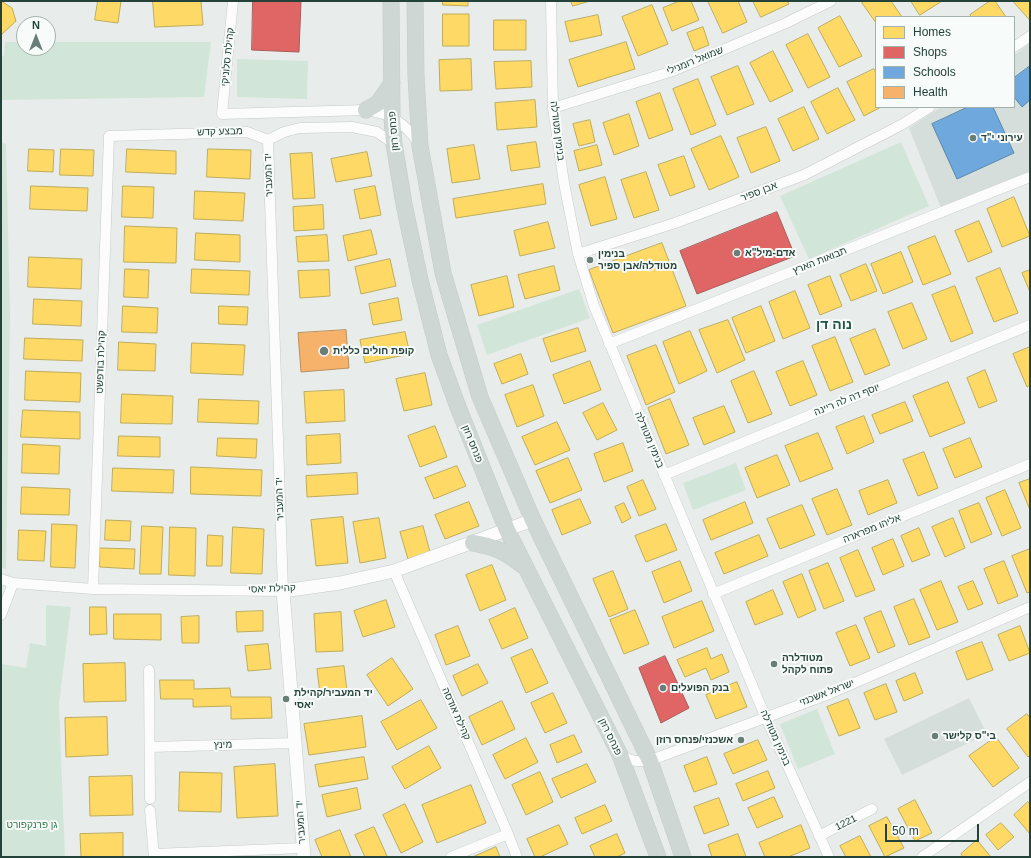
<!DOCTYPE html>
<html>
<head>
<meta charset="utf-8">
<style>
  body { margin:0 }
  #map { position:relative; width:1031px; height:858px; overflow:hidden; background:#e8edeb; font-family:Helvetica,sans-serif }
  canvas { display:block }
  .frame { position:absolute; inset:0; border:2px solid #24423a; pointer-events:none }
  .legend { position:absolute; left:875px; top:16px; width:140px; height:92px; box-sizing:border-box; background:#f7fbf9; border:1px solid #a3b1ad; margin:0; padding:5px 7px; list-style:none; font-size:12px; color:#24423a }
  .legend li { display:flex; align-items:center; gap:8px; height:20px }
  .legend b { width:20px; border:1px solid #a3b1ad }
  .north { position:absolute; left:16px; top:16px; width:40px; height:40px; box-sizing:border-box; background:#f7fbf9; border:1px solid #a3b1ad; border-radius:50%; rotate:0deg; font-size:11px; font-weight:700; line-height:16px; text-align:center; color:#24423a }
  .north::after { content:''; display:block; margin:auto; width:14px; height:18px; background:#697e78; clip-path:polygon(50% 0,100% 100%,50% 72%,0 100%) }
  .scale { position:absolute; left:885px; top:824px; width:94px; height:18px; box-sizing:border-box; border:2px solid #24423a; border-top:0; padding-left:5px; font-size:12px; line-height:14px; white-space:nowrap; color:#24423a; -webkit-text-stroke:3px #f7fbf9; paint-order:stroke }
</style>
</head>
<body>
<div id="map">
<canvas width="1031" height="858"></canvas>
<div class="frame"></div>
<ul class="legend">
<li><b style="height:11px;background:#ffd966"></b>Homes</li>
<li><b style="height:11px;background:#e06666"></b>Shops</li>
<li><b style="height:11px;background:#6fa8dc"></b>Schools</li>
<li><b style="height:11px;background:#f6b26b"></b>Health</li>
</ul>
<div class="north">N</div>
<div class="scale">50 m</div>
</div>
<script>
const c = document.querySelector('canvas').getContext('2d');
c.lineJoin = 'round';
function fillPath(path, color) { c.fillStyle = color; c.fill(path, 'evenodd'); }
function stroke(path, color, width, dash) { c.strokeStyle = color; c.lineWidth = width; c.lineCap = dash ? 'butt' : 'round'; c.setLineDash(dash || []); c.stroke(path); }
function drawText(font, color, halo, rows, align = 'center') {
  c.font = font + ' Helvetica,"Noto Sans Hebrew",sans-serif'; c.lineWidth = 4; c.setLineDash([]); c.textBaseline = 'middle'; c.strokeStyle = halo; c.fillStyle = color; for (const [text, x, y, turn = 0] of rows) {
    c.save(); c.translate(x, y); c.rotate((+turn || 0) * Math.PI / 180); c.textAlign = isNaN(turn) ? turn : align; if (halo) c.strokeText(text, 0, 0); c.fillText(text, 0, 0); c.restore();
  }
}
fillPath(new Path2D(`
  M1030,43V172L941,208L909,128L941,107H1014V55Z
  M969,698L987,734L902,775L884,739Z`), '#d6dedb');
fillPath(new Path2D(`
  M5,42H24V48H48V42H211L204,97L1,100V56H4Z
  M237,59L308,61L307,99L237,97Z
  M1,142L6,144L10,316L6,569L1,568Z
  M901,142L929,206L809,259L780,196Z
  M579,289L590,318L487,355L477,325Z
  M736,463L746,490L693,510L683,483Z
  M46,605L71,607L59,704L65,857H1V664L26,668L30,643L46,646Z
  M817,709L835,754L798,769L780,724Z`), '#d1e6d8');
const homes = new Path2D(`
  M1,1L12,8L16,21L1,35Z
  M98,1H121L118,23L95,20Z
  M153,1H201L203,25L155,27Z
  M443,1H468V6L443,5Z
  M571,1H590L573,6Z
  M680,1H691L699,20L672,31L663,8Z
  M708,1H738L747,22L723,33Z
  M753,1H787L789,4L761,17Z
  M865,1H891L902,17H876V23L862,3Z
  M911,1H942L920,15Z
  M990,1H995L1006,17H972L970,15Z
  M1013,1H1030V20Z
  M652,5L668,44L638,56L622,17Z
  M443,14H469V46H443Z
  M598,15L602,35L570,42L565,22Z
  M840,16L862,56L839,67L818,28Z
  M494,20H526V50H494Z
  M703,27L709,45L694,51L687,33Z
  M808,34L830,77L808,88L786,45Z
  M626,42L635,69L578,87L569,60Z
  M773,51L793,91L770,102L750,63Z
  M471,59L472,90L440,91L439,60Z
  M531,61L532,87L496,89L494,62Z
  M738,66L754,104L727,115L711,77Z
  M874,69L876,73V107H881L864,116L847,82Z
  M698,79L716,125L691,135L673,89Z
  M838,88L855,120L827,134L811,102Z
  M660,93L673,130L649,139L636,102Z
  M535,100L537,127L497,130L495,103Z
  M804,107L819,139L793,151L778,119Z
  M629,114L639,146L614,155L603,123Z
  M590,120L595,142L579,146L573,124Z
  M766,127L780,161L751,173L737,138Z
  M721,136L739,177L709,190L691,149Z
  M536,142L540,167L511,171L507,146Z
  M474,145L480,179L452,183L447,149Z
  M597,145L602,165L579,171L574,151Z
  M29,149L54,150L53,172L28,171Z
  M61,149L94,150L93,176L60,175Z
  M127,149L176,151V174L126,172Z
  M208,149L251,150L250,179L207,177Z
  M367,152L372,176L336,182L331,159Z
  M312,153L315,198L293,199L290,154Z
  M684,156L695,187L670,196L658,165Z
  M646,172L659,210L634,218L621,180Z
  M605,177L617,219L591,226L579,185Z
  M543,184L546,204L456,218L453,199Z
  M31,186L88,188L87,211L30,209Z
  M123,186L154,187L153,218L122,217Z
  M375,186L381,215L360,219L354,190Z
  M195,191L245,193L243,221L194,219Z
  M1014,197L1030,236L1002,247L987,209Z
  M323,205L324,229L294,231L293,207Z
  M979,221L992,252L968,262L955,231Z
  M548,222L555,248L520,256L514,231Z
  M125,226L177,228L176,263L124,262Z
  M371,230L377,254L348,261L343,236Z
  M196,233L240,235V262L195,260Z
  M327,235L329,261L298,262L296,237Z
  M935,236L951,274L923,285L908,247Z
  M662,243L686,306L613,333L589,270Z
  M901,252L913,282L883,294L871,264Z
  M29,257L82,259L81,289L28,287Z
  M390,259L396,286L361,294L355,267Z
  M866,264L877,291L851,301L840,275Z
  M554,266L560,290L525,299L518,275Z
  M1000,268L1018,313L994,322L976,278Z
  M125,269L149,270L148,298L124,297Z
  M192,269L250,271L249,295L191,293Z
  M329,270L330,296L300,298L298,271Z
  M1030,270V292L1022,273Z
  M507,276L514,307L479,316L471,285Z
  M830,276L842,306L820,315L808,285Z
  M955,286L973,333L951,342L932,295Z
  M795,291L810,328L783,339L769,302Z
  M398,298L402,320L373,325L369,304Z
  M34,299L82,301L81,326L33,324Z
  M912,303L927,339L903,349L888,312Z
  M123,306L158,308L157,333L122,332Z
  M219,306L248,307L247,325L219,324Z
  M761,306L775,341L746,353L732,318Z
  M728,320L745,360L717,373L699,330Z
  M578,328L586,351L551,362L543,339Z
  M875,329L890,365L865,375L850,339Z
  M690,331L707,371L679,384L663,342Z
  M405,332L410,354L365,363L360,340Z
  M835,337L853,382L830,391L812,346Z
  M25,338L83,340L82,361L24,359Z
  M119,342L156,344L155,371L118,370Z
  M192,343L245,345L243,375L191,373Z
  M656,345L675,392L646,405L627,356Z
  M1030,347V385L1027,387L1013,354Z
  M521,354L528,374L502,384L494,364Z
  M590,361L601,390L564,404L553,375Z
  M803,361L817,395L790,406L776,372Z
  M985,370L997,401L979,408L967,378Z
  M26,371L81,373L80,402L25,400Z
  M754,371L772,414L748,423L731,381Z
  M425,373L432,405L404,411L396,379Z
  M948,382L965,423L930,437L913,396Z
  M533,385L544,416L517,427L505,395Z
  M344,390L345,421L306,423L304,392Z
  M122,394L173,396L172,424L121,423Z
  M199,399L259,401L258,424L198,422Z
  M670,399L689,445L666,454L648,408Z
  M905,402L913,421L880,434L872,415Z
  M603,403L617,430L597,440L583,413Z
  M724,406L735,432L704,445L693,418Z
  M23,410L80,412V439L21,437Z
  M864,416L874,442L847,454L836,427Z
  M557,422L570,450L535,465L522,437Z
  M435,426L447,457L420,467L408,436Z
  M818,433L833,469L800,482L785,446Z
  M340,434L341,463L307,465L306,436Z
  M119,436L160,437V457L118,456Z
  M218,438L257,439L256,458L217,456Z
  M970,438L982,467L955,478L943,449Z
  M623,443L633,471L604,482L594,454Z
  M23,444L60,446L59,474L22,473Z
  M924,452L938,488L918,496L903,460Z
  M777,455L790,485L757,498L745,468Z
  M568,458L582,490L550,503L536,471Z
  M457,466L466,486L434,499L425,478Z
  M191,467L262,470L261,496L191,494Z
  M113,468L174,470L173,493L112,491Z
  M357,473L358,494L307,497L306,476Z
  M1030,479V510L1019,483Z
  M643,480L656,509L639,516L627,487Z
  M888,480L897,503L868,515L859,491Z
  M22,487L70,489L69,515L21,514Z
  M837,489L852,525L827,535L812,499Z
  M1005,490L1021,528L1002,536L986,498Z
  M580,499L591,523L562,535L552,510Z
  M469,502L479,526L445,539L435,515Z
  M745,502L753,523L711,540L703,520Z
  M624,503L631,518L622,523L615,507Z
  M979,503L992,534L971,543L959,511Z
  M802,505L815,535L780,549L767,519Z
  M343,517L348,563L316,566L311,520Z
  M379,518L386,558L360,563L353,522Z
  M953,518L965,548L945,557L932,527Z
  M106,520L131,521L130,541L105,540Z
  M52,524L77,525L75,568L51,567Z
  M666,524L677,550L646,562L635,536Z
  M142,526L163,527L161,574H140Z
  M423,526L430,552L408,559L400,532Z
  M170,527L196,528L195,576L169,575Z
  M233,527L264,529L262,574L231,573Z
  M919,528L930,555L912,562L901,536Z
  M19,530L46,531L44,561L18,560Z
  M208,535L223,536L222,566H207Z
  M759,535L768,556L724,574L715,553Z
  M893,539L904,566L883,575L872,548Z
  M100,548L135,549L134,569L100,567Z
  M1030,549V592L1027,593L1012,556Z
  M858,550L875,590L856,597L840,558Z
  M680,561L692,591L664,603L652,572Z
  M1004,561L1018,596L998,604L984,569Z
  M828,563L844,601L824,609L809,571Z
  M492,565L506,600L480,611L466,575Z
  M613,571L628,609L609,617L593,579Z
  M802,574L816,610L798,618L783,582Z
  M941,581L958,622L937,630L920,590Z
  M973,581L983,604L968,610L958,587Z
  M773,590L783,614L755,625L746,602Z
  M914,599L930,637L909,645L894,607Z
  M386,600L395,627L363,637L354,611Z
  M702,601L714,631L674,648L662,617Z
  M90,607H106L107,634L90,635Z
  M515,608L528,638L502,649L489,620Z
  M635,610L649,644L624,654L610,620Z
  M263,611V631L237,632L236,612Z
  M881,611L895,646L878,653L864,618Z
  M341,612L343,651L316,652L314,614Z
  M114,614H161V640L114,639Z
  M199,616V643H182L181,617Z
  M856,625L870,658L850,666L836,633Z
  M458,626L470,656L446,665L435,635Z
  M1020,626L1030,653L1009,661L998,635Z
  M982,642L993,670L967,680L956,652Z
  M268,644L271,669L248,671L245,646Z
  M707,648L711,659L722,654L729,672L711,680L706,668L685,677L677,660Z
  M532,649L548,683L526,693L511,658Z
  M392,658L413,689L388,706L367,675Z
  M125,663L126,701L84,702L83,664Z
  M478,664L488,683L462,696L453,676Z
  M344,666L347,691L320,694L317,669Z
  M915,673L923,693L904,701L896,681Z
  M160,680H194V689L230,688L231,697H271L272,718L231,719V706L193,707V699H161Z
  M737,682L747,707L716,719L706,695Z
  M886,684L897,712L875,720L864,693Z
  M553,693L567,723L545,733L531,703Z
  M848,699L860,728L839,736L827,707Z
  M421,700L437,728L397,750L381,722Z
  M502,701L515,729L482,745L469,717Z
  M1027,714L1030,718V755L1028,757L1007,729Z
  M362,716L366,747L309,755L304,724Z
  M107,717L108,755L66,757L65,718Z
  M574,735L582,752L557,763L550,745Z
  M996,737L1019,768L993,787L969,756Z
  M526,738L538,762L505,779L493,755Z
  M758,740L767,760L733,774L724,754Z
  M429,746L441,768L405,789L392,767Z
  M364,757L368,779L319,787L315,765Z
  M707,757L717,784L694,792L684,766Z
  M275,764L278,816L237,818L234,767Z
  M587,764L596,782L561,798L552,779Z
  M768,771L775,788L743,801L736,784Z
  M180,772L222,773L221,812L179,811Z
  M540,772L553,802L526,815L512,785Z
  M132,776L133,815L90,816L89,777Z
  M471,785L486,823L437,843L422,805Z
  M357,788L361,809L327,817L322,795Z
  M774,797L783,817L757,828L748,808Z
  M719,798L729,825L704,834L694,807Z
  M915,800L932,833L915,841L898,809Z
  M1028,802L1030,804V834L1014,815Z
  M405,804L423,842L401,853L383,815Z
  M605,805L612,821L582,834L575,818Z
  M887,817L904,848L885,857L869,826Z
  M1001,823L1014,837L998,850L986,835Z
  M559,825L568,844L540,857H535L527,839Z
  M801,825L810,848L788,857H765L759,843Z
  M374,827L387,856L384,857H365L355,835Z
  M340,830L351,857H322L315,840Z
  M123,833V857H81L80,834Z
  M617,834L625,853L617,857H595L590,846Z
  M738,834L746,857H712L708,845Z
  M860,836L871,857H846L840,846Z
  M977,840L991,857H963L961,854Z
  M496,847L500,857H473Z`);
fillPath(homes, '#ffd966');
stroke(homes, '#bdac59', 1);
const shops = new Path2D(`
  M253,1H301L299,52L252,50Z
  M777,212L795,256L697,294L680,251Z
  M665,656L689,708L661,723L639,668Z`);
fillPath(shops, '#e06666');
stroke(shops, '#a85b59', 1);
const schools = new Path2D(`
  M1030,66V100L1022,107L1014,97V78Z
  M968,107H993L1014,153L957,179L932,124Z`);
fillPath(schools, '#6fa8dc');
stroke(schools, '#5889ab', 1);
const health = new Path2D(`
  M346,330L349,368L301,372L298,333Z`);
fillPath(health, '#f6b26b');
stroke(health, '#b7905c', 1);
const minor = new Path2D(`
  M233,1L222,114L366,110C389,113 406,123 418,143
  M551,1L553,108L564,183L578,254L594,306L765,716L829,857
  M1014,47L1030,36
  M553,108L673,71L786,23L831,1
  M268,140L284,132L300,128L352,127L377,132L394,144
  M578,254L675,223L804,175L903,124L930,107
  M609,344L1030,177
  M664,475L1030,325
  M394,571L508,834L517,857
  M1,579L13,583L93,589L283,591L268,140
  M93,589L109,136L247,132L268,140
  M713,594L1030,464
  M1,615L13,583
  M149,670L150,799
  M150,747L295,743
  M620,755C634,764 647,762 662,756L829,694L1030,607
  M150,810L154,857
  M819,836L872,809
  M154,854L303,848
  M451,857L508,834
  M922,857L1030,782`);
const tertiary = new Path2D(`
  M304,857L283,591L340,583L394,571L533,520`);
const primary = new Path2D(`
  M391,1L392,118L394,144L404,204L420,280L439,355L458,407L507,530L620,755L658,857
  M415,1L416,76L420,146L443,273L480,397L533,520L650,761L683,857
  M366,110L378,103L392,83
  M473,543C494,546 506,552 522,565`);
stroke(minor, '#c5cac8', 11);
stroke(tertiary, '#c5cac8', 14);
stroke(primary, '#c3ccc9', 17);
stroke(minor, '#fcfcfc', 10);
stroke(tertiary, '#fcfcfc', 13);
stroke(primary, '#cfd7d5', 16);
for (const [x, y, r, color] of [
  [973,138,4,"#697e78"],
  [737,253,4,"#697e78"],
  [590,260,4,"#697e78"],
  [324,351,5,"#697e78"],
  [774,664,4,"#697e78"],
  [663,688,4,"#697e78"],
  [286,699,4,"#697e78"],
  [935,736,4,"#697e78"],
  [741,740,4,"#697e78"]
]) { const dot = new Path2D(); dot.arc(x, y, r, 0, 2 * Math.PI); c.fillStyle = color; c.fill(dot); stroke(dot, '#f7fbf9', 1.5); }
drawText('10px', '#24423a', '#f7fbf9', [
  ["קהילת סלוניקי",228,57,-84],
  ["שמואל רומנילי",695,61,-22],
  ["פנחס רוזן",394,131,-95],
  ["בנימין מטודלה",557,131,83],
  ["מבצע קדש",220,132,-2],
  ["יד המעביר",269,175,-92],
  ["אבן ספיר",759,192,-21],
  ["תבואות הארץ",820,261,-22],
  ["קהילת בודפשט",101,362,-88],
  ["יוסף דה לה ריינה",847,400,-22],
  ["בנימין מטודלה",649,440,67],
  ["פנחס רוזן",472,444,68],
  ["יד המעביר",280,499,-92],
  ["אליהו מפרארה",872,529,-22],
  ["קהילת יאסי",272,589,-2],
  ["ישראל אשכנזי",827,693,-21],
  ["קהילת אודסה",456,714,66],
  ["פנחס רוזן",610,737,64],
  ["בנימין מטודלה",775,738,66],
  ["מינץ",223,745,-2],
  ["יד המעביר",301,822,-94],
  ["1221",846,823,-27]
]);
drawText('bold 10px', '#24423a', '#f7fbf9', [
  ["עירוני י\"ד",981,138],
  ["אדם-מיל\"א",745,253],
  ["בנימין",598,254],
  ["מטודלה/אבן ספיר",598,266],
  ["קופת חולים כללית",333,351],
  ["מטודלרה",782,658],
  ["פתוח לקהל",782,670],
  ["בנק הפועלים",671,688],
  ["יד המעביר/קהילת",294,693],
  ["יאסי",294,705],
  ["בי\"ס קלישר",943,736],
  ["אשכנזי/פנחס רוזן",733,740,"right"]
], 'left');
drawText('10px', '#2d7a4b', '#f7fbf9', [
  ["גן פרנקפורט",32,825]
]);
drawText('bold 14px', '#1f5548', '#f7fbf9', [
  ["נוה דן",834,325]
]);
</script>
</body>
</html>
